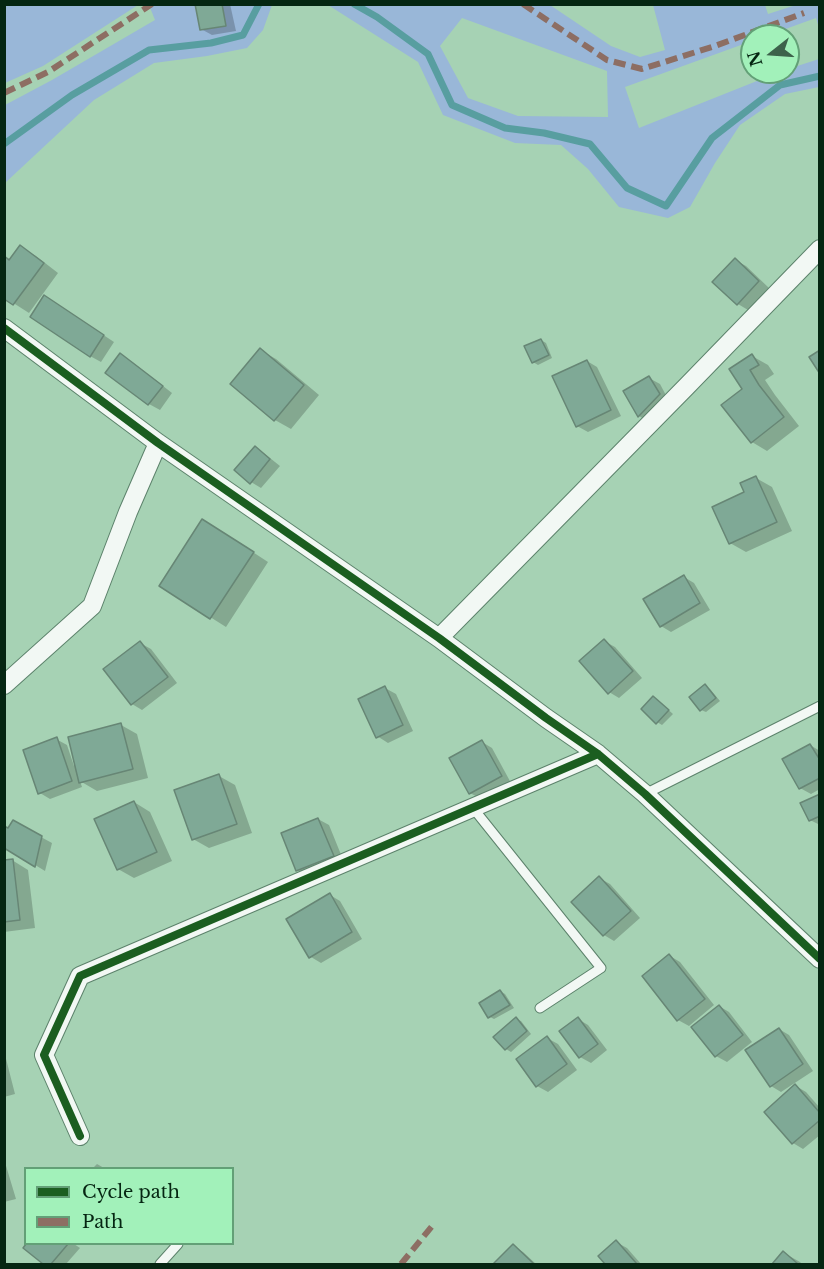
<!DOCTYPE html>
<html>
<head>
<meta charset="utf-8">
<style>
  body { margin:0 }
  #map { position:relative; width:824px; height:1269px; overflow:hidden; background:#a6d2b4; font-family:"Libre Baskerville",serif }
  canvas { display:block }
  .frame { position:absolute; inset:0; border:6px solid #052612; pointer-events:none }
  .legend { position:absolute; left:24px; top:1167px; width:210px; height:78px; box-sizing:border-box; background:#a2f1ba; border:2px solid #63a077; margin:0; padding:8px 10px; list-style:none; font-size:18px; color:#052612 }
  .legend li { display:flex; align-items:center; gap:12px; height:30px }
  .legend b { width:30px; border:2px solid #63a077 }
  .north { position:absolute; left:740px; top:24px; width:60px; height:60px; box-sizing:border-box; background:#a2f1ba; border:2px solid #63a077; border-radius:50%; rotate:253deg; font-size:16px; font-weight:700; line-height:24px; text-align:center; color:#052612 }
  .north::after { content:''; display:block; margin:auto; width:21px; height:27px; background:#3d624b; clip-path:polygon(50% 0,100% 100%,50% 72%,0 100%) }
</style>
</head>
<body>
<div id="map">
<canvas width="824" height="1269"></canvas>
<div class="frame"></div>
<ul class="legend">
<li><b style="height:8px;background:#1b5e20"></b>Cycle path</li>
<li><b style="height:8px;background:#8d6e63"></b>Path</li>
</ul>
<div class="north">N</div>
</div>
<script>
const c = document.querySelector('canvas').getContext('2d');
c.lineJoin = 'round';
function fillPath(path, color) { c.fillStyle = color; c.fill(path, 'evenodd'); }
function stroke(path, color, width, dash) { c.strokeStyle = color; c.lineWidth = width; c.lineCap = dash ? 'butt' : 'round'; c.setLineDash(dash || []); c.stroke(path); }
fillPath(new Path2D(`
  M4,5L5,4L138,5L43,66L5,83Z
  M149,5H272L263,30L247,48L207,56L154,63L94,100L5,183V105L52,80L155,20Z
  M328,5H550L611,46L640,57L665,50L653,5H765L768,14L796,5H819V28L816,18L766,36H752V41L625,87L639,128L777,73L788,72V69L819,59V87L785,94L740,125L715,163L690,207L668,218L619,207L588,169L561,145L515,143L443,115L418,62ZM462,18L607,71L608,117L518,116L468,98L440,46Z`), '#99b7d8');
fillPath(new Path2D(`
  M196,4H230L236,31L212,35L201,29Z
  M20,247L36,256L58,273L29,313L4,297V255L11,260Z
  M735,260L746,266L769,288L748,310L738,304Z
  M55,303L114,342L101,362L90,356Z
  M541,340L546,343L552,358L538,365L533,362Z
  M260,350L276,359L319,395L291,429L275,420L233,384Z
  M752,356L768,365L774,374L765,380L775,395L799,426L767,451L752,442L744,389Z
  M131,361L172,393L160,410L149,404L107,372Z
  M587,361L597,367L621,416L588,432L577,426Z
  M649,378L660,384L669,401L649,422L639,416Z
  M255,448L265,454L280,466L261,488L251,482Z
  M756,478L772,487L792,531L746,552L730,543Z
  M219,530L268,562L226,627L161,586Z
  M684,577L694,583L710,610L671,632L661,626Z
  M604,641L615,647L642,678L619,698L609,692Z
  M140,643L151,649L177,683L142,710L132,704Z
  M705,686L710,689L720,701L706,712L701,710Z
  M385,688L396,694L413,731L388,743L377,736Z
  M654,697L673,714L662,725L657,722Z
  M121,725L137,734L148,778L97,791L80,781L82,787L50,799L40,793L56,739L67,745L74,766Z
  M482,742L492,748L511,783L481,799L470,793Z
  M810,745L820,751V789L811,794L800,788Z
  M219,776L235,785L252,833L209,848L193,839Z
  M820,796V825L810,820Z
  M134,802L150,812L172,861L134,878L118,869Z
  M318,819L329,825L344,862L308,876L298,870Z
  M13,822L52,843L45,871L4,846L9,830Z
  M12,860L28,870L35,928L4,932V861Z
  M599,878L610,884L640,918L614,941L604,935L573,902Z
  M330,895L340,901L362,939L321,963L311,957Z
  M670,956L680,962L714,1005L689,1026L678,1020Z
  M500,991L505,994L514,1008L494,1019L490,1017Z
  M719,1006L729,1012L752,1042L727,1062L716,1056Z
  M516,1019L521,1021L531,1034L511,1052L506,1049Z
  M578,1019L588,1025L607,1050L591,1063L580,1057Z
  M779,1029L789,1035L813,1071L781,1092L771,1086Z
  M547,1038L558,1044L577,1070L548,1092L537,1086Z
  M4,1051L15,1094L4,1097Z
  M796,1086L806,1092L820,1108V1135L803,1149L793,1143Z
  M4,1159L16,1199L4,1202Z
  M97,1164L104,1168H93Z
  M616,1242L627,1248L641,1264H607L600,1256Z
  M28,1244H74L80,1248L66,1264H45L25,1247Z
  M513,1246L523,1252L536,1264H495Z
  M784,1253L800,1262L802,1264H774Z`), '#0003');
stroke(new Path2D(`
  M354,4L377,17L428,54L452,105L505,128L544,133L590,144L627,188L666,206L712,138L780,85L820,76
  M4,144L72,95L149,50L211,43L243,35L259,4`), '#589ea0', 7);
const building = new Path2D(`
  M195,4H222L226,26L200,30Z
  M20,245L44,263L13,305L4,299V256L9,260Z
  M735,258L759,281L737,305L712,282Z
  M44,295L104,335L90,357L30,317Z
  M541,339L549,355L532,363L524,346Z
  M260,348L304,385L274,421L230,384Z
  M820,350V374L809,357Z
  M120,353L163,386L148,405L105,373Z
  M752,354L759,365L750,370L759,385L784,417L751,443L721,405L742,389L729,369Z
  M587,360L611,410L576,427L552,376Z
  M649,376L660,394L638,417L623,391Z
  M255,446L270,459L250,484L234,470Z
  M756,476L777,522L729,544L712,507L744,492L740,483Z
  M202,519L254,552L210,619L159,586Z
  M684,575L700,603L660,627L643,599Z
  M604,639L633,671L608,694L579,661Z
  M140,641L168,677L131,705L103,669Z
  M705,684L716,698L700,711L689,697Z
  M385,686L403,725L376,738L358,699Z
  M653,696L669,710L656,724L641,709Z
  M121,723L133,769L79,783L68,737Z
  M57,737L72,781L38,794L23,750Z
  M482,740L502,776L469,794L449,758Z
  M810,744L820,760V778L799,789L782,759Z
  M219,774L237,824L192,840L174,790Z
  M820,794V816L809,821L800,803Z
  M134,801L157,852L117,870L94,819Z
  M318,818L334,856L296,871L281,833Z
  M13,820L42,836L35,867L4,848V826L8,828Z
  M13,859L20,920L4,922V860Z
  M599,876L631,911L603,936L571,902Z
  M330,893L352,932L309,958L286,919Z
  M669,954L705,999L677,1021L642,976Z
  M500,990L510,1005L488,1018L479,1003Z
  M719,1005L743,1035L715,1057L691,1027Z
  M516,1017L527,1031L505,1050L493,1037Z
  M578,1017L598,1044L579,1058L559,1031Z
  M779,1028L803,1064L770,1087L745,1050Z
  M547,1036L567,1064L536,1087L516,1059Z
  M795,1084L820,1113V1120L792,1144L764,1112Z
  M616,1240L637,1264H605L598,1256Z
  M26,1244H68L51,1264H43L23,1248Z
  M513,1244L534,1264H493Z
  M783,1251L798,1264H772Z`);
fillPath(building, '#7fa996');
stroke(building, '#678675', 1.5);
const lane = new Path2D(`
  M645,794L820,706
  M473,808L601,968L540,1008
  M160,1264L178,1244`);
const street = new Path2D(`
  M4,328L158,443L439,638L546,718L598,754L645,794L820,959
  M439,638L686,387L820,249
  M4,685L92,606L128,512L158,443
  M80,1136L44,1055L80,976L598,754`);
stroke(lane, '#5c826b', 11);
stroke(street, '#5c826b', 20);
stroke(lane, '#f2f8f4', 9);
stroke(street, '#f2f8f4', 18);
stroke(new Path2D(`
  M523,4L607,60L642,69L715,46L804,13
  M4,93L48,72L152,4
  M401,1264L433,1225`), '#8d6e63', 6, [12, 6]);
stroke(new Path2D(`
  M4,328L158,443L439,638L546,718L598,754L645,794L820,959
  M80,1136L44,1055L80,976L598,754`), '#1b5e20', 8);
</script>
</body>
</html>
